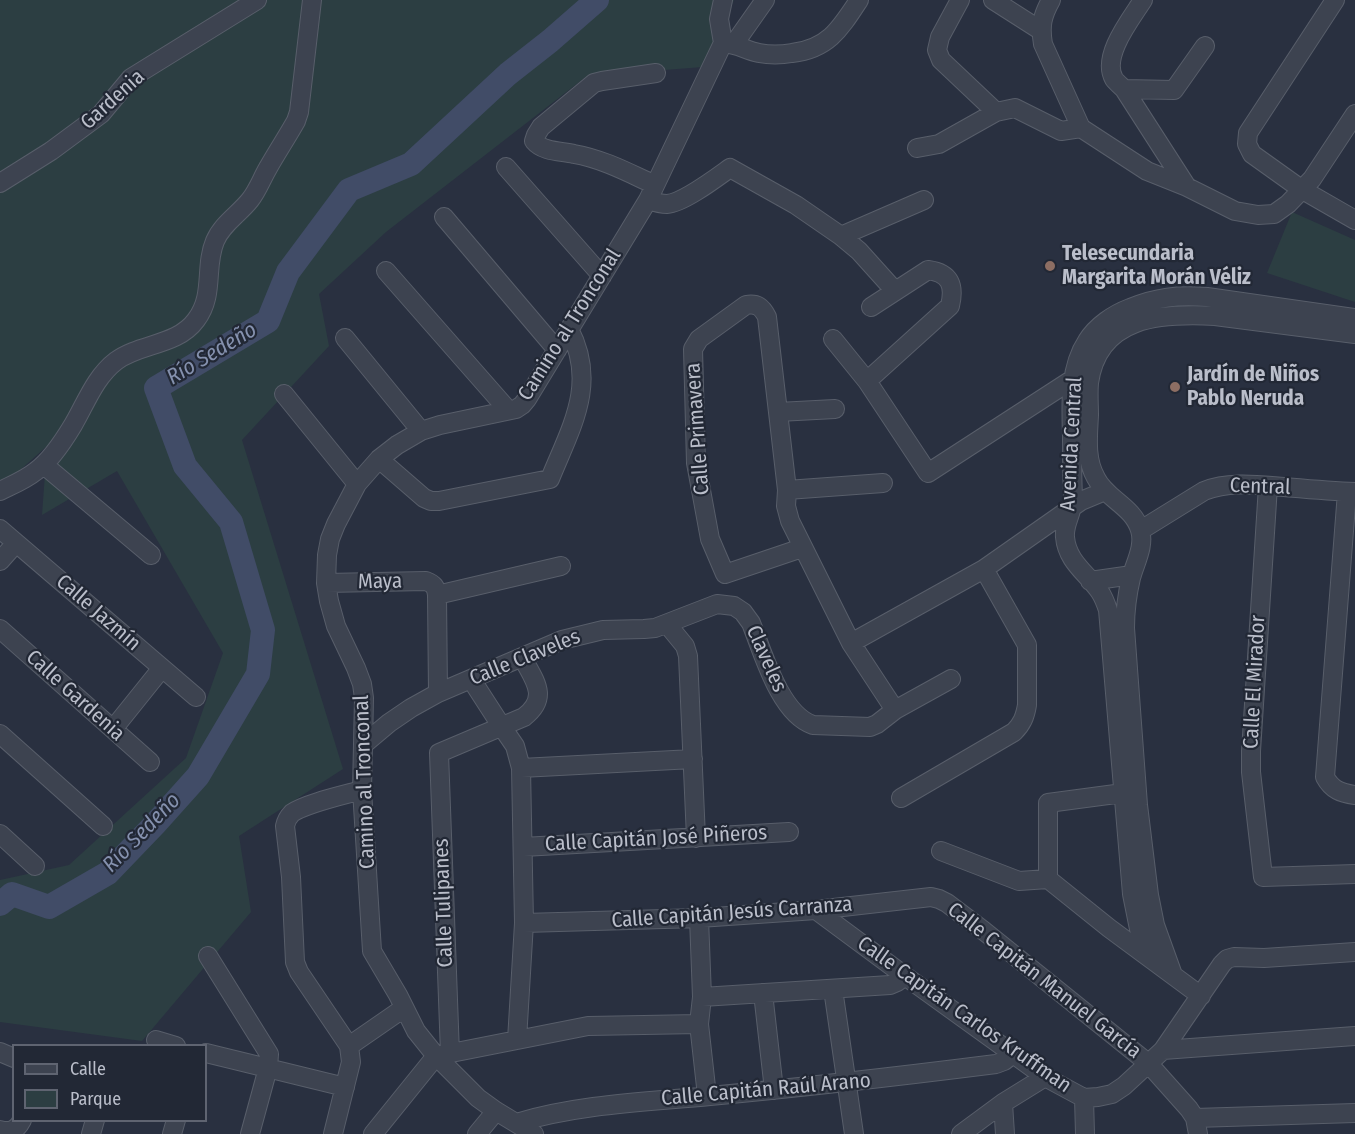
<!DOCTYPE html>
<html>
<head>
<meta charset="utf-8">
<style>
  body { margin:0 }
  #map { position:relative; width:1355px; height:1134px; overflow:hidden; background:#293040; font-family:"Fira Sans Condensed",sans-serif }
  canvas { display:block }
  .legend { position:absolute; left:12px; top:1044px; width:195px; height:78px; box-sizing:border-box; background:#222835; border:2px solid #5f6471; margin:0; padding:8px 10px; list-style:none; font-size:18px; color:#babeca }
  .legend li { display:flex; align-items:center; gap:12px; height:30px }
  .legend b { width:30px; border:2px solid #5f6471 }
</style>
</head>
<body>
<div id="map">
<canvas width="1355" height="1134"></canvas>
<ul class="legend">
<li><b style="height:8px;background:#3d4350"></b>Calle</li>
<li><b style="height:16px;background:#2c3e42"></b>Parque</li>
</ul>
</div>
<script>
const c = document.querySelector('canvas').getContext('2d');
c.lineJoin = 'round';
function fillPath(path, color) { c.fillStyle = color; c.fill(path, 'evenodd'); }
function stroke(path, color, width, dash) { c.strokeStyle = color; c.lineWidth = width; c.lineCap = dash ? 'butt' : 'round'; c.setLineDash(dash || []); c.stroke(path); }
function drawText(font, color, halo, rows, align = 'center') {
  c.font = font + ' "Fira Sans Condensed",sans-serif'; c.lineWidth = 4.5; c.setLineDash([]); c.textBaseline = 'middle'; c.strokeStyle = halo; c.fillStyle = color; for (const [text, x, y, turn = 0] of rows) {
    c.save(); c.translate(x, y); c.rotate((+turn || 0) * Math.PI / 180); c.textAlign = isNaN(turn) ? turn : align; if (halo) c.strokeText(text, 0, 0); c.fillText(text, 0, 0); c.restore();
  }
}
fillPath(new Path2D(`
  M0,0H734L703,67L587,76L386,232L319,294L329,346L242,440L343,769L239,836L251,912L142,1041L0,1022V880L69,865L186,758L223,653L117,471L42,515L47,446L0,488Z
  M1292,212L1355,240V302L1267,273Z`), '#2c3e42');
stroke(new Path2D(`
  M0,904L12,894L49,907L108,873L155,824L198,776L258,674L263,630L231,522L185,466L156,388L268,321L288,272L349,190L411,164L508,74L550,41L597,0`), '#414c67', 24);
const minor = new Path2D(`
  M960,0L940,37L937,50L941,60L996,112L1015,108L1061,131L1081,128L1147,171L1187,187L1235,211L1258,215L1274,214L1288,204L1312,179L1355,114
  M993,0L1040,30
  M1051,0C1042,16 1040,26 1043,44L1081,128
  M1143,0C1131,19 1101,56 1114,79C1116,82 1121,86 1124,89L1187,187
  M1335,0L1248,133L1247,144L1252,154L1301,189L1355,220
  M723,43C738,44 745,50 759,53C769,55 781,55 792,53C828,49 840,29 859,0
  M734,44L765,0
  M1124,89L1174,90L1205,46
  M917,148L939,144L996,112
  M506,167L602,276
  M0,183L51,151L101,114L131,78L257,0
  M655,185C629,173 603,159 574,154C561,151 543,152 534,141L536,135L541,127L594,83L602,81L656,73
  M648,200C654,202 660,204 667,204C683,203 716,178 730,168L796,205L841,236L859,251L895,291
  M444,217L557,350
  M841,236L924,200
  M386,271L508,410
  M345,338L421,431
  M833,339L867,381L928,473L1073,379
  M867,381L950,306C955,285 950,273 928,270L871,307
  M284,394L357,484
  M778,412L835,409
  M379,459L424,498L431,501H439L550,479C571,427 598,384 569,329
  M44,465L151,555
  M1268,486L1251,751V772L1263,877L1355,874
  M787,490L883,483
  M0,491C12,485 25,480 36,471C50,461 64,440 73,425C86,403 95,377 116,361C140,343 177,346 196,320C215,295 204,267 215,241C222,224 239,214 250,200C258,190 262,178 268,168C277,152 287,137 296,121L299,112L312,0
  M1347,492L1325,777C1332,790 1341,793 1355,795
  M0,529L196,697
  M1141,530L1204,491C1229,481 1258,485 1284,487C1308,489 1331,491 1355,492
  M802,548L725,574L710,539L696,463L693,349L699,339L746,305C757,303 762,307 767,317L787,490L786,506L790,521L851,643L895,710
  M0,561L16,543
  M1090,581L1132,575
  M326,583L426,581C434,584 436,587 437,595L438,693
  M437,595L561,566
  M667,624L685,646L688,656L696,838
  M0,629L150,762
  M851,643L984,569L1081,501L1105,491
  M471,679L502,727L515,746L521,768L524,923L517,1040
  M113,729L162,668
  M0,734L103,826
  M364,744L389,723L411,708L438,693L562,640L603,630L644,629L655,628L717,604L734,606L743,612L751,623C763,653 780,714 813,725L870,727L877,724L895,710L951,679
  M521,768L693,759
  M901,798L1014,732C1022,724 1025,717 1027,705V645L984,569
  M0,834L35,866
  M523,847L789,832
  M941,851L1019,881L1048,879L1109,928L1201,996
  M1048,879V803L1123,793
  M816,910L905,976L1045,1077L1084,1098
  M699,918L702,997L699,1024L707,1096
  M524,923L699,918L816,910L931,897L939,899L947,903L984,931L1148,1063L1189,1109L1195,1118L1198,1134
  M208,956L269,1054L268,1068L250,1134
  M1151,959L1139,929L1132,894L1108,610C1106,604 1104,598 1100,592C1088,574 1067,562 1065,537C1064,527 1069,519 1071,510C1072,505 1072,500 1073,496C1072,476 1072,456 1072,436C1071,405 1069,368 1087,341C1096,326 1114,314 1130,308C1157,297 1177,295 1207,297L1355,318
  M1173,975L1155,925L1149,895L1138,805L1125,628C1125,611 1127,595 1131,578C1135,563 1145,546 1140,530C1133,506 1106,499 1096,478C1085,459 1088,436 1089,415C1089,405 1088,394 1089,383C1098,316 1161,313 1215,316L1355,334
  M833,989L854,1134
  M763,993L774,1090
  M702,997L890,985L897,982L905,976
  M156,1040L176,1046
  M349,1046L404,1008
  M1163,1050L1355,1036
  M0,1052L14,1058
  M206,1053L345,1087
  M450,1054L439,753L524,717C550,697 534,680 522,657
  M1084,1098L1098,1097L1112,1094L1124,1086L1163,1050L1222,964L1227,959L1234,957L1264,958L1355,952
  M1084,1098L1085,1134
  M1003,1103L1005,1134
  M1195,1118L1355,1113
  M516,1123C579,1104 646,1102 710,1096C806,1087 901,1076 996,1064L1004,1061L1013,1054
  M0,1130C10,1133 17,1130 22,1120
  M91,1134L95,1120
  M172,1134L176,1120
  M333,1134L351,1062L349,1046L299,972L295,962L291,877L285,826C286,821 288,817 292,813C307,803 344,795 362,790
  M373,1134L436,1056L588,1026L699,1024
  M477,1134L496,1111
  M534,1134L496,1111L478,1098L436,1056L416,1031L398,995L372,951L362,790L364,698L362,684L356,668L336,626L329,601L326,583L327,555L330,539L336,524L357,484L379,459L397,445L421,431L440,425L516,409L522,405L527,399L648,200L723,43L719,19L723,0
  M961,1134L1003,1103L1045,1077`);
stroke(minor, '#585e6a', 20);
stroke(minor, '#3d4350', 18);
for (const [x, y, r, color] of [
  [1050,266,6,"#8d6e63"],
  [1175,387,6,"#8d6e63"]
]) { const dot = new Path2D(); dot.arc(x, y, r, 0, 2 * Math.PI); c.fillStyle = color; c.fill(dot); stroke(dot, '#222835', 2); }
drawText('21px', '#babeca', '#222835', [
  ["Gardenia",113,100,-42],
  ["Camino al Tronconal",570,325,-58],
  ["Calle Primavera",698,429,-94],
  ["Avenida Central",1072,444,-87],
  ["Central",1260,487,2],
  ["Maya",380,582,-1],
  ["Calle Jazmín",98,613,41],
  ["Calle Claveles",525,658,-22],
  ["Claveles",766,659,66],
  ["Calle El Mirador",1255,682,-87],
  ["Calle Gardenia",75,696,42],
  ["Camino al Tronconal",365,782,-92],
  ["Calle Capitán José Piñeros",656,839,-3],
  ["Calle Tulipanes",444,903,-92],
  ["Calle Capitán Jesús Carranza",732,913,-4],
  ["Calle Capitán Manuel García",1044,981,38],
  ["Calle Capitán Carlos Kruffman",964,1015,35],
  ["Calle Capitán Raúl Arano",766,1090,-5]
]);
drawText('bold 21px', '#babeca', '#222835', [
  ["Telesecundaria",1062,254],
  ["Margarita Morán Véliz",1062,278],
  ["Jardín de Niños",1187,375],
  ["Pablo Neruda",1187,399]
], 'left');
drawText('italic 22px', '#8591ae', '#222835', [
  ["Río Sedeño",212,354,-31],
  ["Río Sedeño",142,833,-46]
]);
</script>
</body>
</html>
